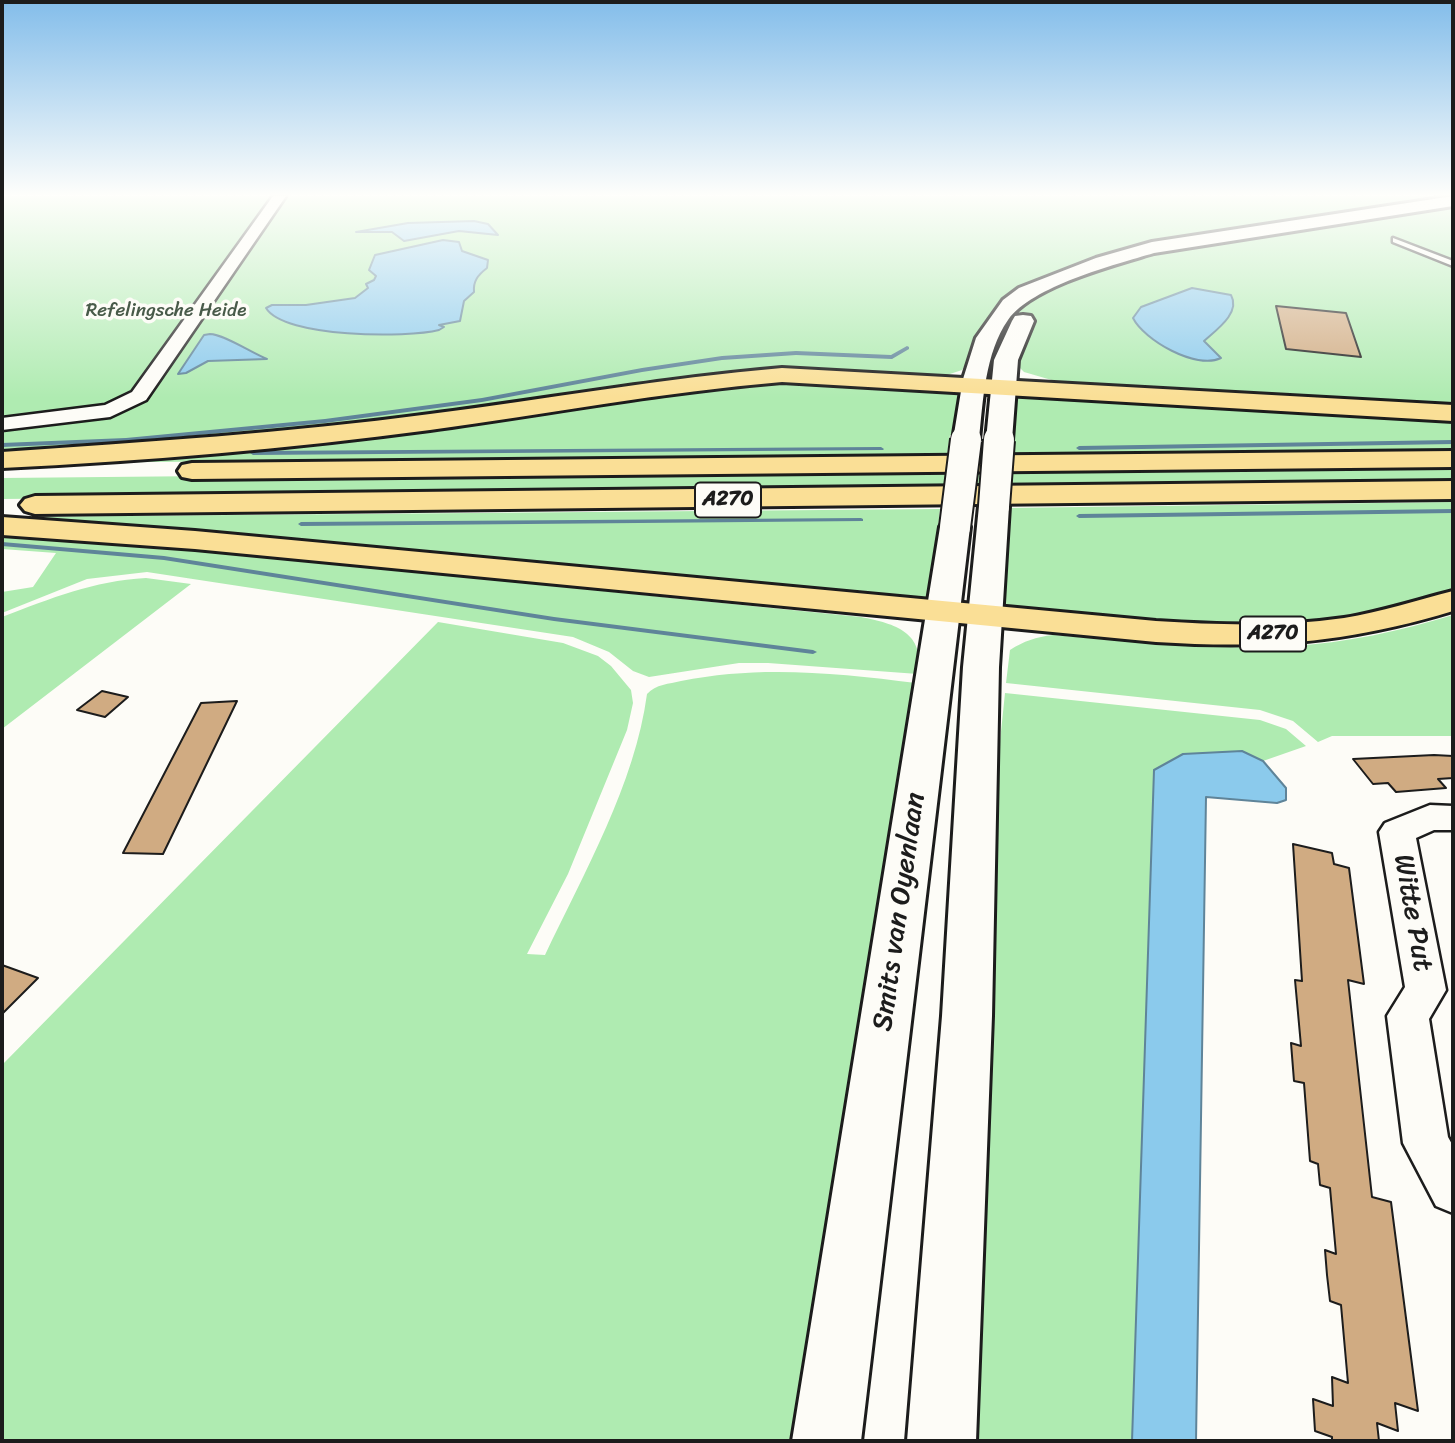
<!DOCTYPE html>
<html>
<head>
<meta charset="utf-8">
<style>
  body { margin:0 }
  #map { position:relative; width:1455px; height:1443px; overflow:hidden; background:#fdfcf7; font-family:Sriracha,sans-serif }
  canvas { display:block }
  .frame { position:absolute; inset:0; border:4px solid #1c1c1c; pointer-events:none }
</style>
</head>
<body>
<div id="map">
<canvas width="1455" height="1443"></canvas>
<div class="frame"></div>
</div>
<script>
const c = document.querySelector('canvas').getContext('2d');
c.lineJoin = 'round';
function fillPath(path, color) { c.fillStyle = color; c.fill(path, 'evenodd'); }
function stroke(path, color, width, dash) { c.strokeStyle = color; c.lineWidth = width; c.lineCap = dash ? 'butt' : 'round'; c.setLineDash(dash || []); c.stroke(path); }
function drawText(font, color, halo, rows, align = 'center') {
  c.font = font + ' Sriracha,sans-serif'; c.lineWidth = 7; c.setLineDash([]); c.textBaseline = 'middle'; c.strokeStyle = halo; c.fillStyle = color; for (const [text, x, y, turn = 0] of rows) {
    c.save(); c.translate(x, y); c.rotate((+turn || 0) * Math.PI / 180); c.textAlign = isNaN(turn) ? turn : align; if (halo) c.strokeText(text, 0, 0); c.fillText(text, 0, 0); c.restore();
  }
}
fillPath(new Path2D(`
  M2,196H1453V408L1055,381L1024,372L1016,364L993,378L986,376L992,357L972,355L962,370L944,376L784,370L720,374L285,433L2,453Z
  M776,378L962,390L956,435H950L947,455L40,463Z
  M1013,390L1453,418V449L1011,454Z
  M1453,464V485L2,499V478Z
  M1453,502V591L1385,610L1317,622L1236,627L1002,610L1006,508Z
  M940,509L931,601L153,531L2,522V517Z
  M2,536L256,556L861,617C896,624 925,632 918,674L768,663H739L649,677L633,671L609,652L573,637L147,572L87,579L2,613V592L33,587L56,553L2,549Z
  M146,578L191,584L2,729V617C52,598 93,581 146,578Z
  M1453,615V736H1332L1318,742L1293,721L1260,710L1006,683L1010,650C1024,641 1036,637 1053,635C1132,641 1211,651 1290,646C1346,643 1400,631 1453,615Z
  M438,622L563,643L598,656L611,666L631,690L633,703L627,730L568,874L527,954L545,955C584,873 635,784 647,694C656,684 669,684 681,681C759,665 838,673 916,683L867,1013L795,1441H2V1065Z
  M1005,693L1260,720L1286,729L1306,746L1263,761L1242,751L1154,770L1132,1441H969L999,751Z`), '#afebb1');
const water = new Path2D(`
  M474,221L488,224L498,235L459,231L404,241L392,232H356L408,223Z
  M443,240L459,242L462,251L488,260L487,268C478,275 473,281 474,292L464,301L460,321L439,325L444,327L439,330C408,338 284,338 266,308L272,305H306L355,298L368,288L366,284L374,280L376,276L369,270L375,255Z
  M1192,288L1231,295C1241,313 1216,330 1204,341L1221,358C1196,370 1144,340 1133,318L1141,307Z
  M210,334C223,334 252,353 267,359L208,361L186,373L178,374L204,335Z
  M1242,751L1263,761L1286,788V800L1277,803L1206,797L1196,1441H1132L1154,770L1183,754Z`);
fillPath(water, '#8bcaec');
stroke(water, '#5f8499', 2);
fillPath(new Path2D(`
  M907,346L909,347V349L892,359L796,355L722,360L642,372L482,402L325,423L126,442L2,447V443L126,438L325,419L482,398L642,368L722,356L796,351L891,355Z
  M1453,440V444L1079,450L1076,448L1079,446Z
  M881,447L884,449L883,450L253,455L250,453L253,451Z
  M1453,509V513L1079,518L1076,516L1079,514Z
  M861,518L863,519V521L301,526L298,524L301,522Z
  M2,542L164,556L554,617L813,650L817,652L813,654L554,621L164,560L2,546Z`), '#5f8499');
const building = new Path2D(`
  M1276,306L1346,313L1361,357L1286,349Z
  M102,691L128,697L105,717L77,710Z
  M237,701L163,854L123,853L201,703Z
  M1434,755L1453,756V778L1438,779L1446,788L1396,792L1388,783L1373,784L1353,759Z
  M1293,844L1332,853L1334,864L1349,868L1364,984L1348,980L1372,1197L1391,1202L1418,1411L1395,1403L1398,1431L1377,1423L1379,1441H1332V1437L1315,1431L1313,1399L1333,1406L1332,1377L1348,1383L1341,1305L1330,1301L1327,1275L1325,1250L1336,1254L1330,1188L1320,1185L1318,1164L1310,1161L1304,1083L1294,1081L1291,1043L1301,1046L1295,980L1302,981Z
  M2,965L38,978L2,1014Z`);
fillPath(building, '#d0ab82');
stroke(building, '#1c1c1c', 2);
const service = new Path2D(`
  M1393,238L1453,261V266L1393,242Z`);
const minor = new Path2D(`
  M273,196H286L146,400L110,417L2,430V418L105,405L132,392Z
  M1430,805L1453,806V830H1434L1416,838L1446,990L1429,1019L1448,1137L1453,1146V1213L1436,1206L1403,1143L1387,1016L1405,987L1379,832L1385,823Z`);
const secondary = new Path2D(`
  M1453,196V206L1154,253C1114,265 1032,286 1008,320C985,353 983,401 979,440L975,446L966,448L957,446L953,440L963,379L976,338L1003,300L1019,288L1096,258L1152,242Z
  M1023,315L1031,316L1034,321L1018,360L1012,440L1008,446L999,448L990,446L986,440L994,360L1012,321L1015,316Z
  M994,497L1004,500L1009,506L999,667L992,1016L976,1441H907L942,1016L963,667L979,506L984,500Z
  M955,518L966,521L970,527L861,1441H792L940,527L944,521Z`);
const motorway = new Path2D(`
  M782,368L1453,405V421L782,382C664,392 547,414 430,430C288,449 145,461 2,468V452C145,442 288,433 430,414C547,399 664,378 782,368Z
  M1453,451V467L192,479L182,477L178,471L182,465L192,463Z
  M1453,481V499L35,514L25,511L20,505L25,499L35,496Z
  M2,517L195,531L1156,621C1219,625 1281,627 1344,618C1381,612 1417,600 1453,591V611C1347,643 1267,649 1156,642L195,549L2,535Z`);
stroke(service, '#1c1c1c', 5);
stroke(minor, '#1c1c1c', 5);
stroke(secondary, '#1c1c1c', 6);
stroke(motorway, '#1c1c1c', 6);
fillPath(service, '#fdfcf7');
fillPath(minor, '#fdfcf7');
fillPath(secondary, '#fdfcf7');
fillPath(motorway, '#fadf96');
const secondaryBridge = new Path2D(`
  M994,506L999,440
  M955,527L966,440`);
stroke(secondaryBridge, '#1c1c1c', 34, []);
stroke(secondaryBridge, '#fdfcf7', 30);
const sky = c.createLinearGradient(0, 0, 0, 398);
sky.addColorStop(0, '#83bdea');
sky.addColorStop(0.49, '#fefefb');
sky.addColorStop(1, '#fefefb00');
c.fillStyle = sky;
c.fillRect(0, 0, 1455, 398);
drawText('19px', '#485a49', '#fdfcf7', [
  ["Refelingsche Heide",166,311]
]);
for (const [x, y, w] of [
  [728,500,66],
  [1273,634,66]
]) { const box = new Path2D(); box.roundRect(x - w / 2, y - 17.5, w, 35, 5); c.fillStyle = '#fdfcf7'; c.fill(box); stroke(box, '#1c1c1c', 2); }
drawText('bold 21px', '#1c1c1c', null, [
  ["A270",728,500],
  ["A270",1273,634]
]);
drawText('28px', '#1c1c1c', '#fdfcf7', [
  ["Smits van Oyenlaan",900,912,-82],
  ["Witte Put",1412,913,80]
]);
</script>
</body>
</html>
